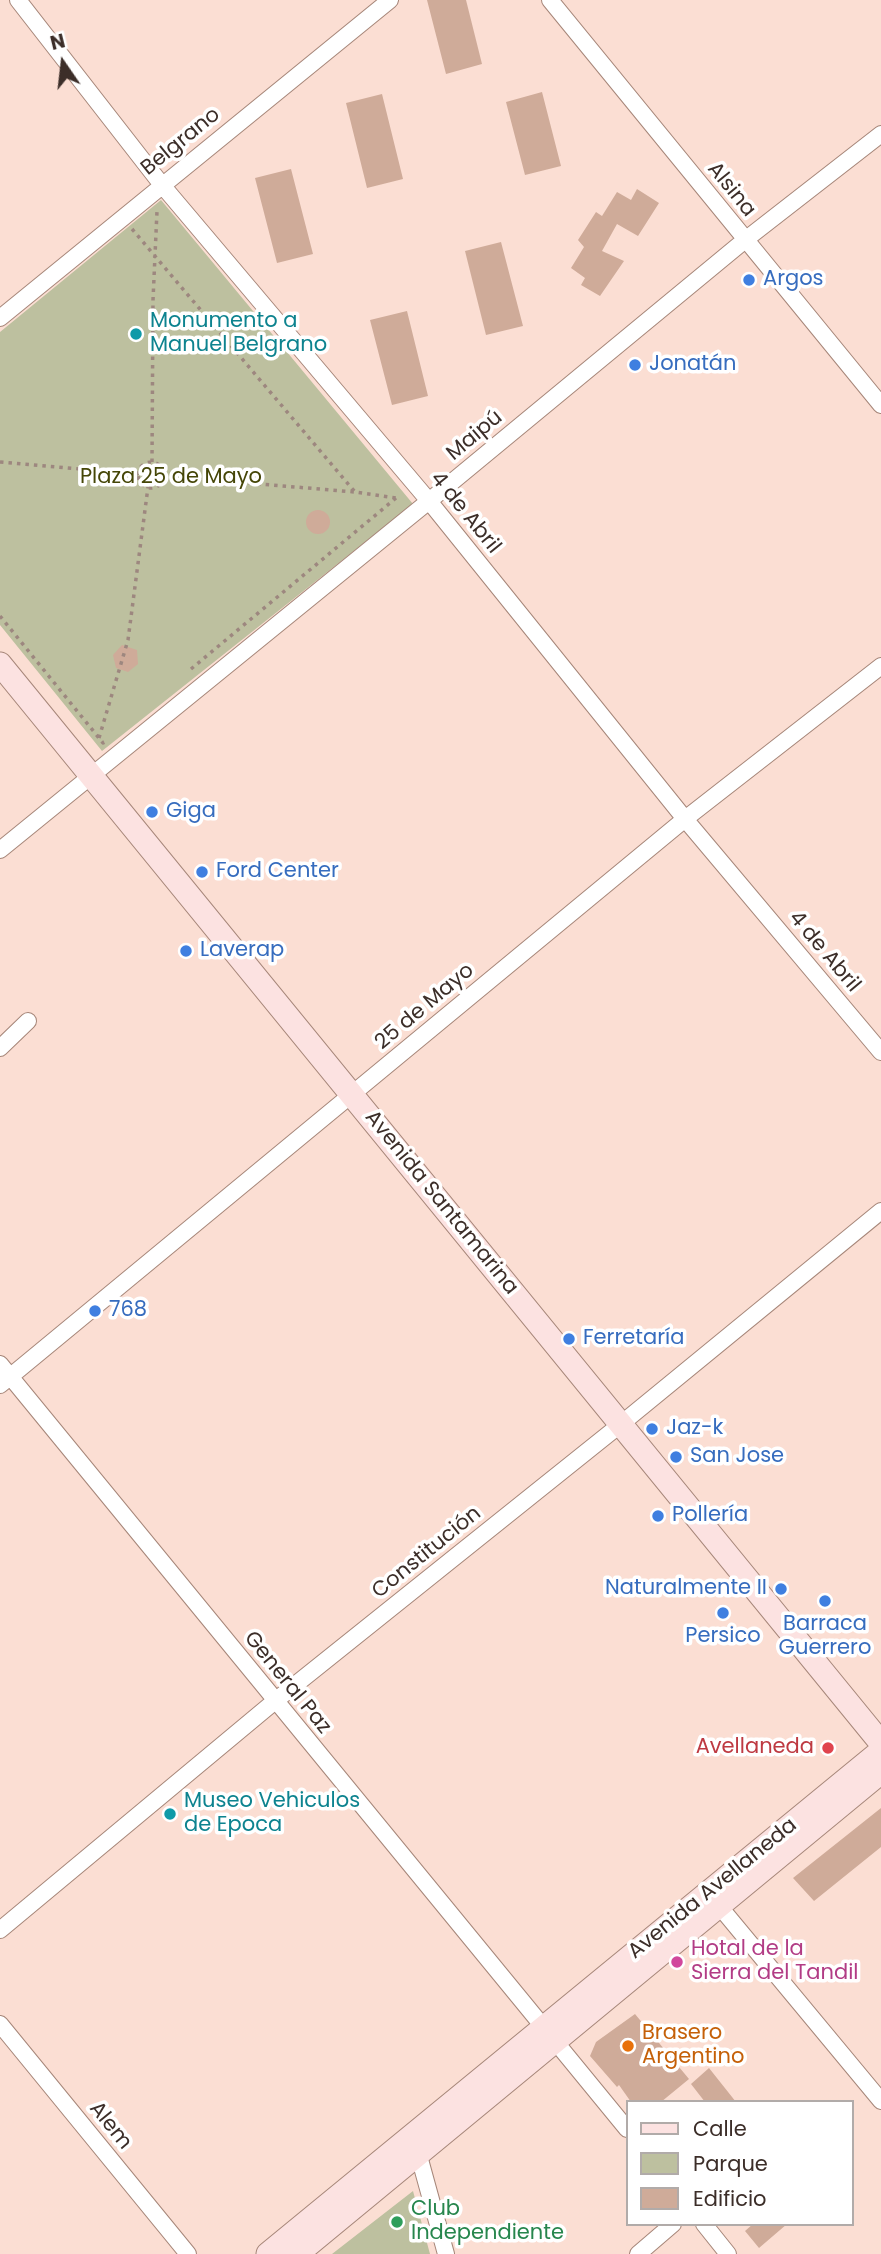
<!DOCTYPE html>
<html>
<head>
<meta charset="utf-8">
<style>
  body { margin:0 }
  #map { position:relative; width:881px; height:2254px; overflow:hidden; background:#fbded3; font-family:Poppins,sans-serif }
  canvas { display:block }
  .legend { position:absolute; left:626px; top:2100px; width:228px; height:126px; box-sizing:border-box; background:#fff; border:2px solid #b1aba9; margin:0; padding:9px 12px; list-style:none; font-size:21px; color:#3c2e29 }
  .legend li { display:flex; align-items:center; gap:14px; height:35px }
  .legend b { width:35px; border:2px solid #b1aba9 }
  .north { position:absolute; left:28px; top:28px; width:70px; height:70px; -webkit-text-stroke:5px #fff; paint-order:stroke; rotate:346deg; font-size:19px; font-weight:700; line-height:28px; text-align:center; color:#3c2e29 }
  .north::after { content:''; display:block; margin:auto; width:24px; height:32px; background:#3c2e29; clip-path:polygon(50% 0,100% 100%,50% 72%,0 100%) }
</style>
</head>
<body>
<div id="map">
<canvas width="881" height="2254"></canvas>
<ul class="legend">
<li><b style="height:9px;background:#fce2e1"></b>Calle</li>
<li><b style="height:19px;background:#bdc09f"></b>Parque</li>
<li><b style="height:19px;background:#cfab99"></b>Edificio</li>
</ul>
<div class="north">N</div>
</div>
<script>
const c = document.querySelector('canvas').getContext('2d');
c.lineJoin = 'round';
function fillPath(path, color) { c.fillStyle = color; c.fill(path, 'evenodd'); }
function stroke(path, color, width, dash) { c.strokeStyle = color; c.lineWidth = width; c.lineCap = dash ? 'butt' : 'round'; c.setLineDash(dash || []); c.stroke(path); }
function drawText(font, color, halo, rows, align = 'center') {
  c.font = font + ' Poppins,sans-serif'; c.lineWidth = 7; c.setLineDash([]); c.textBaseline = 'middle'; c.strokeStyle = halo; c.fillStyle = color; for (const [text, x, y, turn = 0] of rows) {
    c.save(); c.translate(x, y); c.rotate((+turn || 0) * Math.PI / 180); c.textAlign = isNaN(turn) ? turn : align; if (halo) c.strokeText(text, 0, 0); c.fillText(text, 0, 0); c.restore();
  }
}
fillPath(new Path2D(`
  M161,200L413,504L102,751L0,625V332Z
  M413,2191L430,2254H332Z`), '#bdc09f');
fillPath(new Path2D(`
  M427,0H466L482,64L446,74Z
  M542,92L561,166L525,175L506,102Z
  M382,94L403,179L367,188L346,103Z
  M291,169L313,254L277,263L255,178Z
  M637,189L659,203L638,236L617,224L602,251L624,261L600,296L581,285L585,278L571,268L584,247L578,240L596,212L602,216L617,192L631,200Z
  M501,242L523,326L486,335L465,251Z
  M407,311L428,396L392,405L370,320Z
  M306 522a12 12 0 1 1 24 0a12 12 0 1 1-24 0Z
  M122,645L137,650L138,664L128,672L116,668L113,655Z
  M881,1808V1847L814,1901L793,1878Z
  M635,2014L689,2079L661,2102H631L619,2085L617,2087L590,2056L596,2042Z
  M709,2068L736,2102H705L691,2084Z
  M753,2224H787L759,2248L745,2231Z`), '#cfab99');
const minor = new Path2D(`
  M18,0L162,185L429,501L685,819L881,1052
  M550,0L881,405
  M0,318L390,0
  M0,850L429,501L745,240L881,134
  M0,1048L28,1021
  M0,1364L627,2129
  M0,1385L685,819L881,666
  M720,1907L881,2101
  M0,1930L275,1701L621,1424L881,1211
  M0,2024L188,2254
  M419,2156L446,2254
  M704,2224L728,2254
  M638,2254L673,2224`);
const secondary = new Path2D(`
  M0,664L881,1743
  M268,2254L881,1751
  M297,2254L881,1772`);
stroke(minor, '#a68679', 18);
stroke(secondary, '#a68679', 25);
stroke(new Path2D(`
  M132,229L355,492L396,498
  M0,462L138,474
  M152,462L153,300L157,211
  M138 475a13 13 0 1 1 26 0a13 13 0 1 1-26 0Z
  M164,476L355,492
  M0,616L99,738L103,743L105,742
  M191,669L396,498
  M99,738L128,640L148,487`), '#9d877f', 3.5, [3.5, 5]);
stroke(minor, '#fff', 16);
stroke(secondary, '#fce2e1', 23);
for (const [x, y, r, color] of [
  [749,280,7,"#3f7fe0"],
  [136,334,7,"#0f9aa8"],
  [635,365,7,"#3f7fe0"],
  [152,812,7,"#3f7fe0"],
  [202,872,7,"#3f7fe0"],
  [186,951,7,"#3f7fe0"],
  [95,1311,7,"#3f7fe0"],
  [569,1339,7,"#3f7fe0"],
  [652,1429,7,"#3f7fe0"],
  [676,1457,7,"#3f7fe0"],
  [658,1516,7,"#3f7fe0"],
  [781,1589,7,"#3f7fe0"],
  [825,1601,7,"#3f7fe0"],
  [723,1613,7,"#3f7fe0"],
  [828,1748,7,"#e0444e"],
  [170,1814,7,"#0f9aa8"],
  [677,1962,7,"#d1479c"],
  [628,2046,7,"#e8710a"],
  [397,2222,7,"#2e9e5b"]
]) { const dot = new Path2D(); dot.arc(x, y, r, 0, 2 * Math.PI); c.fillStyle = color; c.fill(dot); stroke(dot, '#fff', 2.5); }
drawText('21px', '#3c2e29', '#fff', [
  ["Belgrano",181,142,-39],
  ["Alsina",731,190,51],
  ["Maipú",475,436,-40],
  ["4 de Abril",465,513,51],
  ["4 de Abril",824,952,50],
  ["25 de Mayo",425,1007,-40],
  ["Avenida Santamarina",441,1203,51],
  ["Constitución",427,1553,-39],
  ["General Paz",287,1683,51],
  ["Avenida Avellaneda",713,1889,-39],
  ["Alem",110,2126,51]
]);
drawText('21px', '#366cbe', '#fff', [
  ["Argos",763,280],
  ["Jonatán",649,365],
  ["Giga",166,812],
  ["Ford Center",216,872],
  ["Laverap",200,951],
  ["768",109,1311],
  ["Ferretaría",583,1339],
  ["Jaz-k",666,1429],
  ["San Jose",690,1457],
  ["Pollería",672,1516],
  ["Naturalmente II",767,1589,"right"],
  ["Barraca",825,1625,"center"],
  ["Guerrero",825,1649,"center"],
  ["Persico",723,1637,"center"]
], 'left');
drawText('21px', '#0d838f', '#fff', [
  ["Monumento a",150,322],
  ["Manuel Belgrano",150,346],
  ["Museo Vehiculos",184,1802],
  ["de Epoca",184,1826]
], 'left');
drawText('21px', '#454607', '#fff', [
  ["Plaza 25 de Mayo",171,478]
]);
drawText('21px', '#be3a42', '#fff', [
  ["Avellaneda",814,1748]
], 'right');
drawText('21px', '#b23c85', '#fff', [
  ["Hotal de la",691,1950],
  ["Sierra del Tandil",691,1974]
], 'left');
drawText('21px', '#c56008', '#fff', [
  ["Brasero",642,2034],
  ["Argentino",642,2058]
], 'left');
drawText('21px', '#27864d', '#fff', [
  ["Club",411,2210],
  ["Independiente",411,2234]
], 'left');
</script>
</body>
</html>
